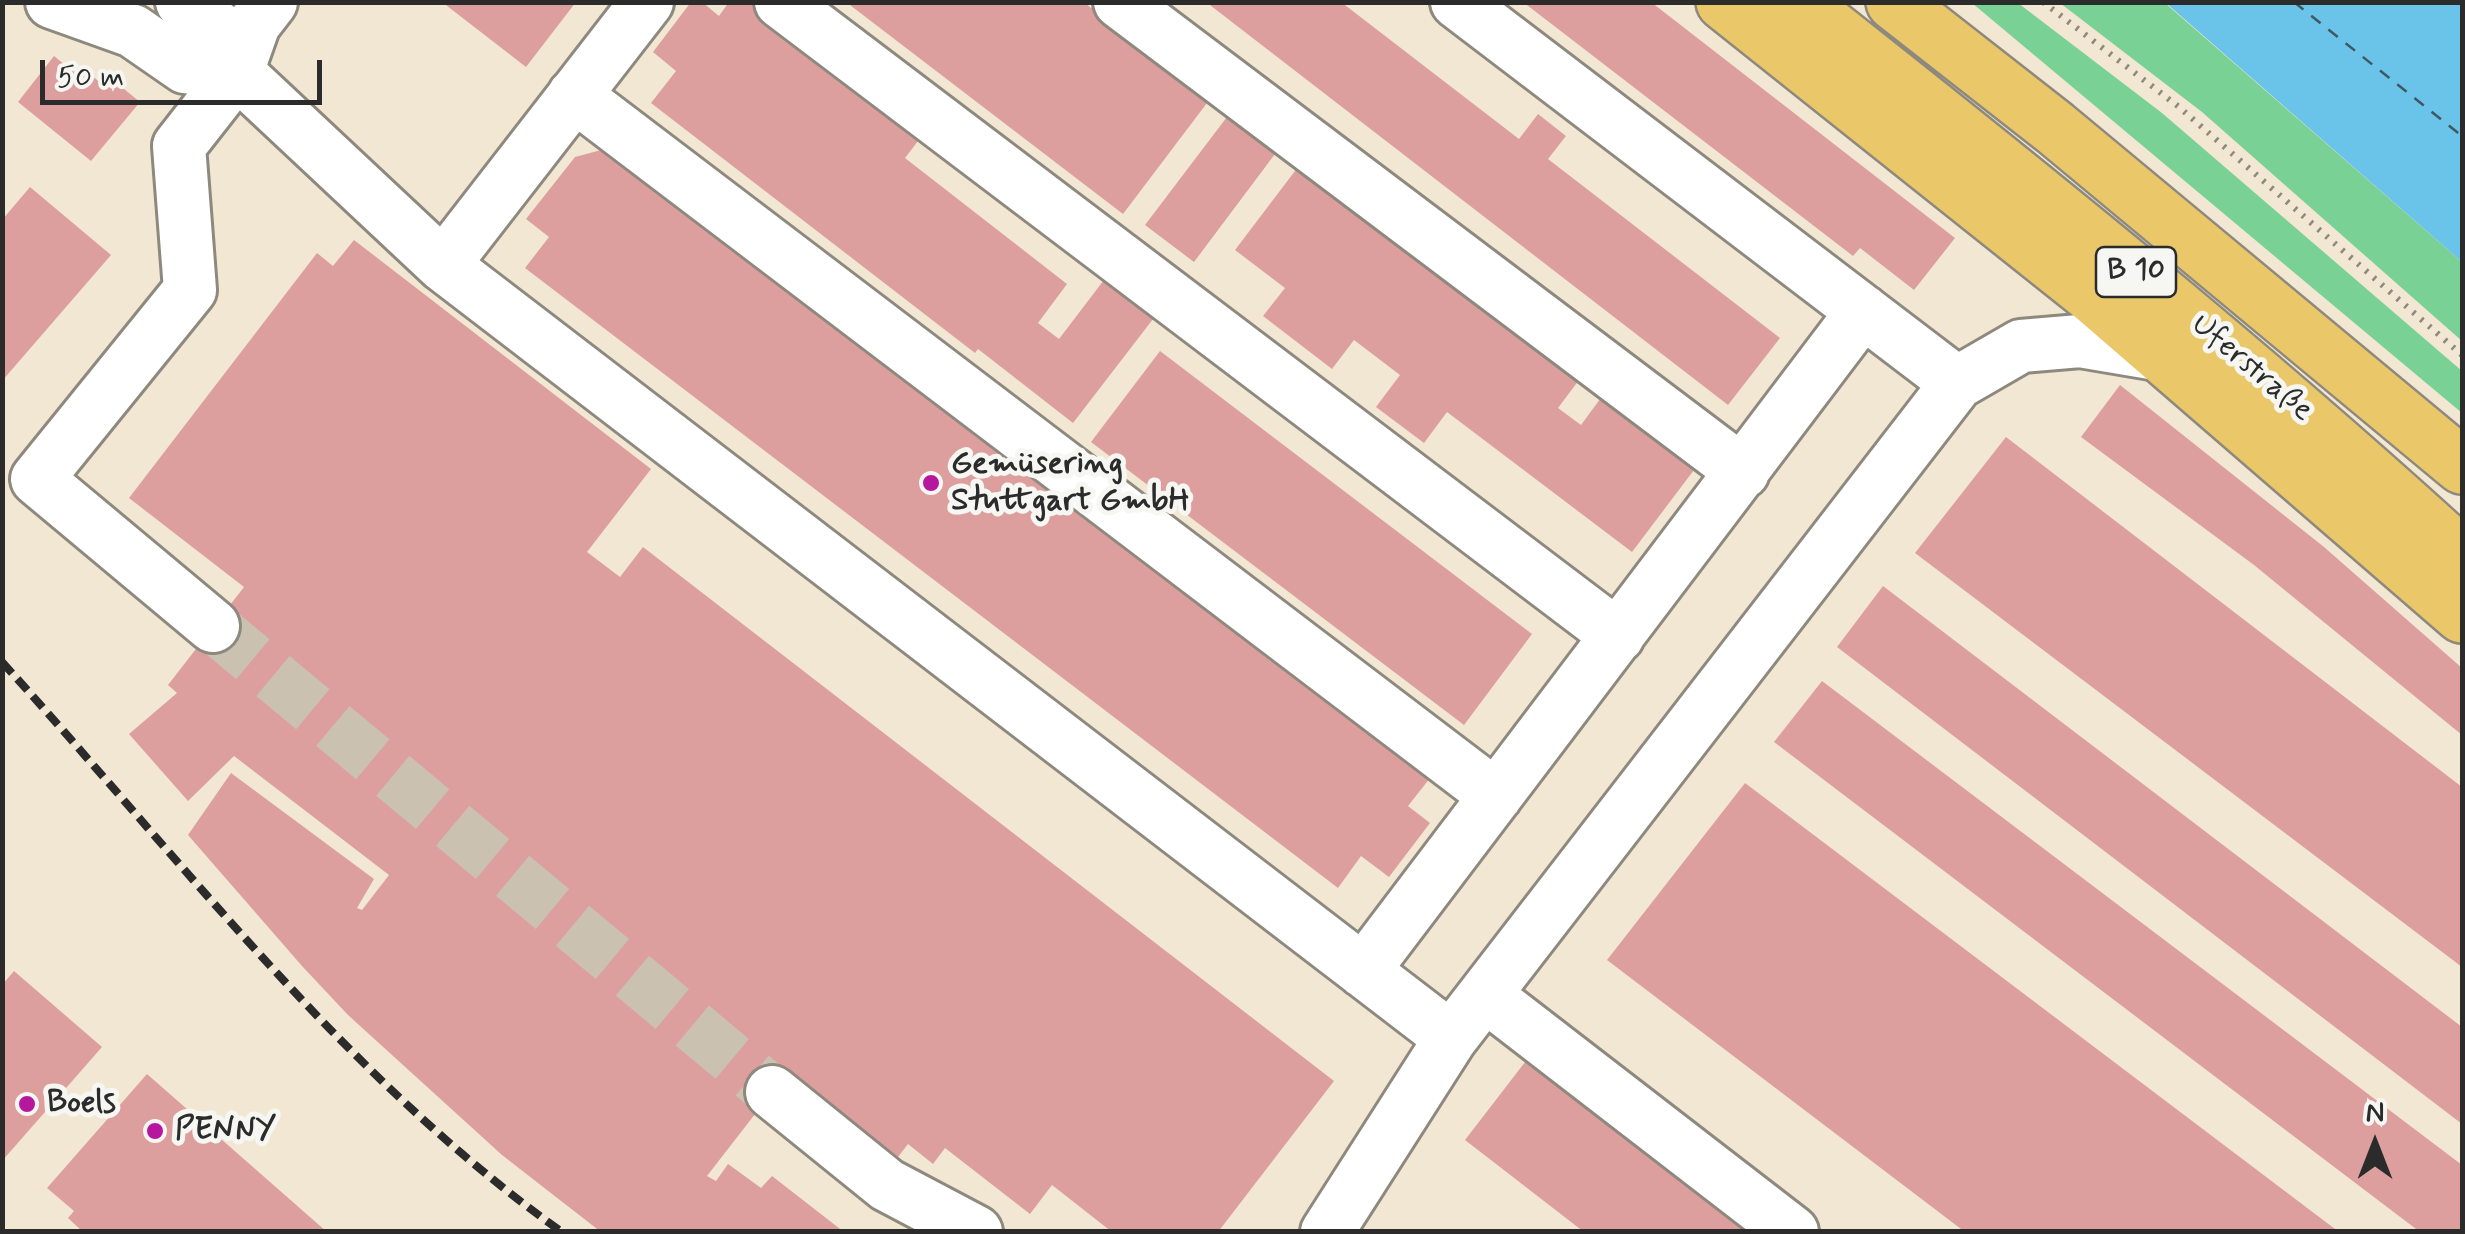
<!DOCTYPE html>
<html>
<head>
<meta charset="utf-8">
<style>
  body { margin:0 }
  #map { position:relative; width:2465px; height:1234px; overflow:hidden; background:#f2e7d2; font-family:Mynerve,sans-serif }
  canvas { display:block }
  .frame { position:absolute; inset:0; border:5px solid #2b2b2b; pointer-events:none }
  .north { position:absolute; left:2325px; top:1094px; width:100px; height:100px; -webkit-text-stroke:8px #f6f6f2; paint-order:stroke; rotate:0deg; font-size:28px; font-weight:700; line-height:40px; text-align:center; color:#2b2b2b }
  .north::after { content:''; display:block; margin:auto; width:35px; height:45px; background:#2b2b2b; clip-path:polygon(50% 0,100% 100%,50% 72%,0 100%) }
  .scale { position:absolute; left:40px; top:60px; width:282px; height:45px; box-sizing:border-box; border:5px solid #2b2b2b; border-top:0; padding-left:12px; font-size:30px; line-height:35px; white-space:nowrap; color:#2b2b2b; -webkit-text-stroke:8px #f6f6f2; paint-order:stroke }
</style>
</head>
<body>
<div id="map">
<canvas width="2465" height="1234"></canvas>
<div class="frame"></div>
<div class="north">N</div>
<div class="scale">50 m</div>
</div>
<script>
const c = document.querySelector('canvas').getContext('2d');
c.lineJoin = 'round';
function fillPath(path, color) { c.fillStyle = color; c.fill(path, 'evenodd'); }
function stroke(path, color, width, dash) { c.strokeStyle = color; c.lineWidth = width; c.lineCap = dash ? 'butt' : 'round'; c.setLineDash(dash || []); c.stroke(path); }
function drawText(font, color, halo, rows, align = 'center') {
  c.font = font + ' Mynerve,sans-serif'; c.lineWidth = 10; c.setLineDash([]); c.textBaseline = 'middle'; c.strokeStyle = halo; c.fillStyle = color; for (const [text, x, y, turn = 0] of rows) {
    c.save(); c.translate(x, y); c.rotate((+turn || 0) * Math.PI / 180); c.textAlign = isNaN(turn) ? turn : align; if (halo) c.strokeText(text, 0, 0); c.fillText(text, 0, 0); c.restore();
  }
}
fillPath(new Path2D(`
  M1972,3H2018L2162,113L2462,371V413Z
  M2060,3H2165L2462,262V341L2202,112Z`), '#7ad196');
fillPath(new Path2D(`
  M2166,3H2462V262Z`), '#6ac3e8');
stroke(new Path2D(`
  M2294,2L2462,136`), '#3e5964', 2.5, [12, 10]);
fillPath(new Path2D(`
  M442,2H576L526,67Z
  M691,2H702L719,16L729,2H766L928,128L905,158L1067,284L1038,323L1059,339L1110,272L1160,310L1073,423L978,349L975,353L651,103L676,71L653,52Z
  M846,2H1084L1091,8L1095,3L1210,99L1123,214Z
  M1206,2H1341L1519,139L1538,114L1566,136L1548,159L1780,338L1728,405Z
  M1523,2H1651L1955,238L1914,290L1860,248L1853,256Z
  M54,56L74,72L80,66L102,84L108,76L140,102L91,161L18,102Z
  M1233,109L1281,146L1194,262L1145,225Z
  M605,149L1434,773L1408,806L1430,823L1389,877L1361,856L1338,888L525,268L549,237L526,219L575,157Z
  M1298,167L1579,380L1558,408L1581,425L1606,391L1700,462L1632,552L1447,412L1424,443L1376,407L1400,375L1354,340L1332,369L1263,316L1285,288L1235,250Z
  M30,187L111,255L2,381V220Z
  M354,240L651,469L587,552L620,577L643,547L1334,1081L1218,1232H1112L1052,1185L1030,1214L945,1148L933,1164L908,1144L898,1157L812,1090L801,1105L776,1087L707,1176L716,1181L728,1164L761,1188L772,1176L844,1232H601L502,1155L348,1015L302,966L188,835L231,773L374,879L357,908L362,910L389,875L234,756L188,801L129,734L177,693L168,685L244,587L129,498L317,253L333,266Z
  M1160,351L1532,634L1464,725L1091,442Z
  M2120,385L2324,547L2462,668V735L2254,565L2081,437Z
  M2006,437L2462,787V967L1915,553Z
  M1883,586L2462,1027V1124L1837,647Z
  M1822,681L2462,1165V1232H2420L1774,742Z
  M1745,783L2339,1232H1965L1607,960Z
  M14,971L102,1047L2,1161V985Z
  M1532,1053L1765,1232H1584L1465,1140Z
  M147,1074L327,1232H83L68,1218L74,1211L47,1188Z`), '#dd9f9d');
stroke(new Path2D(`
  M213,626L772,1092`), '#cac1b1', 52, [52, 26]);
const minor = new Path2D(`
  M52,2L133,31L185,67L237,72
  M182,2L216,26L237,72L443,265L1451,1038
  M781,2L1618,636
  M1120,2L1743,472
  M1457,2L1957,383
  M574,95L1496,796
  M443,265L647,2
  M213,626L37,479L190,290L179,146L237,72L254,24L271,2
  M1363,971L1863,311
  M1485,995L1792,1232
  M772,1092L887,1185L976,1232
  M1327,1232L1451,1038L1957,383L2021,346L2080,341L2163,355`);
const highway = new Path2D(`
  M1724,2L2092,295L2462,615
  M1798,2C2025,181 2249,361 2462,556
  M1894,2L2055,128L2462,466`);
stroke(minor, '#8e897e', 58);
stroke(highway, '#8e897e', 60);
stroke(new Path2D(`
  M2043,2L2179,107L2462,355`), '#8e897e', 6, [2.5, 8]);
stroke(minor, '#fff', 52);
stroke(highway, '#eac769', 55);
stroke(new Path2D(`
  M2,662C180,858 344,1077 562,1232`), '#2b2b2b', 8, [15, 8]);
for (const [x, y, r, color] of [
  [931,483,10,"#b5179e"],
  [27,1104,10,"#b5179e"],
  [155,1131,10,"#b5179e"]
]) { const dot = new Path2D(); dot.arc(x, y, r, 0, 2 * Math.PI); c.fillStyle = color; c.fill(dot); stroke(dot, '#f6f6f2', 4); }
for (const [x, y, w] of [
  [2136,272,80]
]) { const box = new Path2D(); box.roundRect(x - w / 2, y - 25, w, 50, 8); c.fillStyle = '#f6f6f2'; c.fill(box); stroke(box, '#2b2b2b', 2.5); }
drawText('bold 30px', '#2b2b2b', null, [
  ["B 10",2136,272]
]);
drawText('32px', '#2b2b2b', '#f6f6f2', [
  ["Uferstraße",2251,369,40]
]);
drawText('bold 32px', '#2b2b2b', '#f6f6f2', [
  ["Gemüsering",951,465],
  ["Stuttgart GmbH",951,502],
  ["Boels",47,1104],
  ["PENNY",175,1131]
], 'left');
</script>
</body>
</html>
